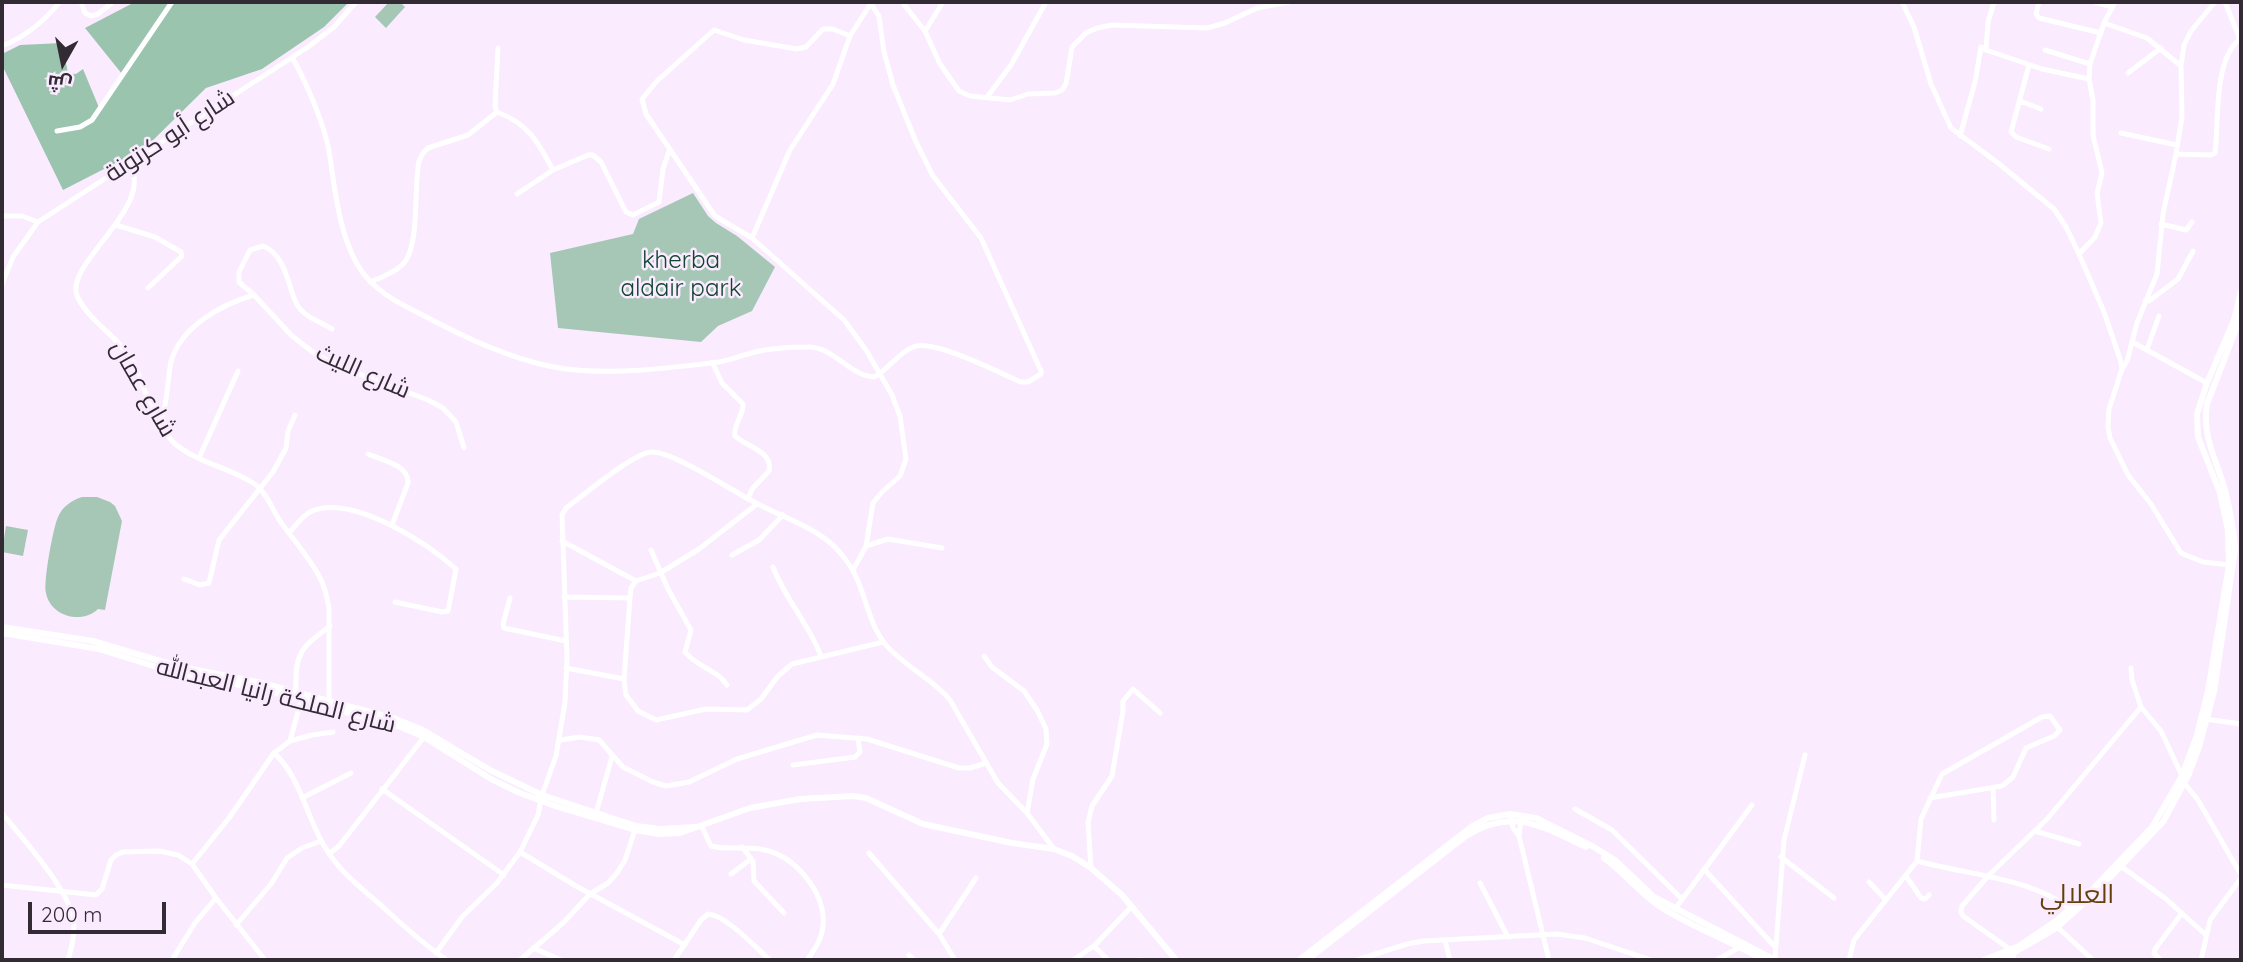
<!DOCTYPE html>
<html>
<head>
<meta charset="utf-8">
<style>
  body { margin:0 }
  #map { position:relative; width:2243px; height:962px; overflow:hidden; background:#faebfe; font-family:Quicksand,Cairo,sans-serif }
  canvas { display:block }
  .frame { position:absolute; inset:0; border:4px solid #322b34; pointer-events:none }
  .north { position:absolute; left:28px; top:28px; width:70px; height:70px; -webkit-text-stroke:5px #faebfe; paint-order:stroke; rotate:189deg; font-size:19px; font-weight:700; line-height:28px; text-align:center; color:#322b34 }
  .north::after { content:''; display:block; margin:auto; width:24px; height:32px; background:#322b34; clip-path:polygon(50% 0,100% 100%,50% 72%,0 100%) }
  .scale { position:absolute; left:28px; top:902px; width:138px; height:32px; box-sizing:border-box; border:4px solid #322b34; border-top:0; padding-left:9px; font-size:21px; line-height:24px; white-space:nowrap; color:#322b34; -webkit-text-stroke:5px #faebfe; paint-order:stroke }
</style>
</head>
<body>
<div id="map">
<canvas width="2243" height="962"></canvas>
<div class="frame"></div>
<div class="north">ش</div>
<div class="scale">200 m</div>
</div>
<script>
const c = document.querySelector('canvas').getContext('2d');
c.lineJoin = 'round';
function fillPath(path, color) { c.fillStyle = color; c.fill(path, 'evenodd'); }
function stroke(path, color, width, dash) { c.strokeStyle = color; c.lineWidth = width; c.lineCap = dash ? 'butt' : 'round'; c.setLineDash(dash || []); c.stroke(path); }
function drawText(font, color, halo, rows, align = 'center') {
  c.font = font + ' Quicksand,Cairo,sans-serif'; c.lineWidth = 5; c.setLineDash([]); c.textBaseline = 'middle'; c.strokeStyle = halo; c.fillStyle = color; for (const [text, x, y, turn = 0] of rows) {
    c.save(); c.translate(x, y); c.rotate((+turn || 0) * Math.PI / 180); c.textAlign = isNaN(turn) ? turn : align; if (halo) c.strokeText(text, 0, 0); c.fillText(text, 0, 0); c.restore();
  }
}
fillPath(new Path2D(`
  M389,2H400L405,7L386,28L375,17Z
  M693,193L708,216L716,223L737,236L775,267L752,311L718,326L701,342L558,328L550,253L633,234L639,219Z
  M82,497H97L110,502L115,506L122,521L105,610L98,609C82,625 50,616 46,593C43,583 53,528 58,517C62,507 72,500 82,497Z
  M6,526L28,530L23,556L2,552Z`), '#a6c7b6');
fillPath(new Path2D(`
  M135,2H349L324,27L262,69L206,88L145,148L63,190L2,65V54L20,45L62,43L68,73L76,74L83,69L100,110L122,74L85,28Z`), '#9bc4af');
stroke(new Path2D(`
  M81,2L85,13L91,16L98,14L113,2
  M902,2L925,31L943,2
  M1902,2L1914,27L1931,84L1951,128L1998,163L2054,209L2066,227L2079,254L2104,312L2120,359L2122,369L2109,409L2108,427L2110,438L2128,475L2151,504L2181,553L2203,562L2230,565
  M2039,2L2036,14L2039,18L2101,33
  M2095,2L2112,7
  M2225,2L2241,42
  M2104,23L2147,38L2181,66
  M925,31L940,64L959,91L970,96L1010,100L1028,94L1055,93L1062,90L1066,84L1072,47L1086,33L1097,28L1112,25L1207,28L1225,23L1257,8L1289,2
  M850,36L833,29H823L806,47L797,49L744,40L714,30L657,81L642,99L646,114L715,216L752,238L844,320L866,350L892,395L900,416L906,459L900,476L881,493L873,503L866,546
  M2,46C26,37 44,21 60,2
  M1986,50L2042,69L2089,79
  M2045,50L2090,64
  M292,57C306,82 324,123 329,151C335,188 338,230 357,264C375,295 406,306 436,322C476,343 521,363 566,369C616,375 669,368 719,362C731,360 743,355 755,352C772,348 791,347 808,347C833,346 848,375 874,377C888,370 898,353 913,347C932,338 1000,373 1021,382H1028L1041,374V371L981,238L933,176L916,142L893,85L884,52L879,16L870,2
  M2029,65L2011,132L2016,137L2049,149
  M2128,73L2161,48
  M987,97L1011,65L1046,2
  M2020,101L2041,109
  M497,112C529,124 538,142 553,170
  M497,112L495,106L498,48
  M57,131L80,127L92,120L172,2
  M2121,133L2177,145
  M1960,136L1975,82L1981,47L1986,50L1988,22L1994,2
  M2176,154L2211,155L2215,153C2219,122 2213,60 2240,39
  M129,164C158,206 60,266 78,298C91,323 119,337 133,362C140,374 143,389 149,401C153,408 159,412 162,418C166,426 165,435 173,442C195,462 228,467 253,483C266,491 272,509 280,521C294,541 312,560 322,582C326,591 327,599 329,608V701
  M517,194L553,170L588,155H593L601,162L626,212L633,215L659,202L663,169L669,151
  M2,216H22L38,222
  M2161,224L2186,230L2192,222
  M116,225L155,237L181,252L182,256L148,288
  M752,238L790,150L833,84L850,36L871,3
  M2079,254L2095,237L2101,223L2097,193L2102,173L2093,135V100L2089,79L2090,64L2104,23L2115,2
  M370,282C381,278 394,273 403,264C418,249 415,200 417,178C418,166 418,156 428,148L468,135L497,112
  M2,284L13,257L38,222L308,47L334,27L356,2
  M254,295L239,282V272L250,250L263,246C291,257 287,299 303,312C309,318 324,324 332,329
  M2145,301H2149L2178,279L2193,251
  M2134,343L2207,383
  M2147,349L2159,316
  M712,362L722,383L743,404C744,415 733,424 735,436C747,447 773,451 769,471L752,489L748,499
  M2122,369L2127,361L2137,323L2157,274L2163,214L2176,154L2182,117L2181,66L2184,45L2191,31L2215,2
  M162,417C168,399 167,381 171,362C180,327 222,304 254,295L292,336L314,353L336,365L428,400L443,408L456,422L464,448
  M368,454C382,460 409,465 408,483L392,525
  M199,458L238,371
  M289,533C297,524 306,511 318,509C359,499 427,543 456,569L448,611L442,612L395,602
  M562,541L636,581
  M651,550L668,589L691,630L685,652C697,667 716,669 727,685
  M732,555L759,540L783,515
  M773,567C785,599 809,624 821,656
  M853,570L866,546L888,539L942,548
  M184,579L200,585L209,583L219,540L273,472L286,448L288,431L295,415
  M564,597L630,598L631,588L636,581L660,573L699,549L757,504
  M510,598L503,624L504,628L566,641
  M630,598L624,679L626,695L638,711L656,720L706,709L747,710L761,699L778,676L792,664L883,642
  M984,656L992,667L1024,691L1037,710L1046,729L1047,744L1033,779L1027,813
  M566,668L624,679
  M2131,668L2132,680L2141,707
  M296,689C295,652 301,648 330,626
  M2205,719L2241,724
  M560,740L580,737L599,740L623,767L653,782L666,786L689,782L737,759L817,735L867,739L959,768H970L986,763
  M290,741L312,735L333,732
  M274,753C299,775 306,814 322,842C339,873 360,886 385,909C405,927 424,945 447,960
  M793,765L855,757L860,752L858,738
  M2185,784L2198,800L2241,875
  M1993,788L1994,820
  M382,789L504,875
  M302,798L351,773
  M1575,809L1612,830L1681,898
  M2,813C23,839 65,885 73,917C76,931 72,947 68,960
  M596,813L612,757
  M1510,814L1513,828L1519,836
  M1521,820L1519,836L1549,960
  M701,825L711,846C729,851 747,845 765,850C796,857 826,893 823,926C822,939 814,950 807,960
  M2035,831L2079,844
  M742,847L753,861L754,881L784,913
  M520,852L576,886L685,945
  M869,853L939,934L955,960
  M329,854L339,846L424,737
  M1781,857L1834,898
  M1917,861C1963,874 2035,878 2071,910
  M192,864L229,818L274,753L290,741L301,701
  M2122,867L2166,899L2206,935
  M1091,868L1088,823L1090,814L1092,806L1112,776L1123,711V701L1133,689L1160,713
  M1704,869L1775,947
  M731,874L751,859
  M1906,876L1921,898L1925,899L1929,895
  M1869,882L1886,900
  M1480,883L1508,937
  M2,885L96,895L102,889L111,860L116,855L123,852L159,851L178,855L192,864L216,898L265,960
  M1675,909L1752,805
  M2054,924L2093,960
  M236,925L271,884L287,858L302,848L321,841
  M939,934L976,878
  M1445,940L1450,960
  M1094,946L1108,960
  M533,948L561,960
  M436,953L462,917L497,883L520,852L538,815L542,795L556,756L565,702L567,658L562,515L566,508C584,495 632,454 651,452C671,450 734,492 756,503C776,514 798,521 818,534C828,540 838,549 845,559C866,584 865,620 886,645C905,667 932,678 950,700L998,783L1027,813L1054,849
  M909,955L914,960
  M1775,958L1784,840L1805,755
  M172,960L195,923L216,898
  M520,960L563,923L590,894L608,883L617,873L625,860L635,830
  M674,960L701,920L708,914C726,915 756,948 770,960
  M1073,960L1094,946L1132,906
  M1138,960H1140
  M1357,960L1407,944L1424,941L1556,934L1585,938L1651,960
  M1717,960L1740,947
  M1849,960L1854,940L1917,861L1921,819L1942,774L2042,717L2050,716L2060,730L2054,736L2026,748L2013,777L2002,786L1930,798
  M2012,960L2014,955L2011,950L1963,916L1961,912L1962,906L1989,875L2047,819L2141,707L2161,731L2182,776
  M2160,960L2154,953L2155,949L2182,913
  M2201,960L2210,920L2241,878`), '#fff', 5);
stroke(new Path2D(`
  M2,627L93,641L177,666L262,683L396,719L423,730L490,770L542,795L636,826L660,829L695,827
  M2,633L99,649L166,670L265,690L401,727L424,737L491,779L520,793L555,806L635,830L659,834L680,833L750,808L800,799L853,796L866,798L923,824L1012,843L1054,849L1072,856L1091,868L1122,895L1176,960
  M1604,858C1625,873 1640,894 1662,908C1694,928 1731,941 1764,960
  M2102,886L2163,822L2189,774L2199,747L2214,692L2235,550C2234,529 2230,510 2225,490C2216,458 2202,438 2207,404L2241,316
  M1299,960L1471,827L1488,818L1510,814L1536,818L1594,847L1616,861L1654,897L1773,959
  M1307,960L1466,836C1512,807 1542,826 1586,847
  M1984,960L2019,946L2053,923L2089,893L2152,827L2182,776L2197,735L2208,691L2229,565L2228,530L2220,493L2198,437L2197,414L2207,383L2234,320L2241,291
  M2001,960L2055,929L2092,896`), '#fff', 6);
drawText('24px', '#322b34', '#faebfe', [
  ["شارع أبو كرتونة",170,136,-33],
  ["شارع الليث",363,372,24],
  ["شارع عمان",143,389,60],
  ["شارع الملكة رانيا العبدالله",276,696,14]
]);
drawText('24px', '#114530', '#faebfe', [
  ["kherba",681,261],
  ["aldair park",681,289]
]);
drawText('26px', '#63400b', '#faebfe', [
  ["العلالي",2077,895]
]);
</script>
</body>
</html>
